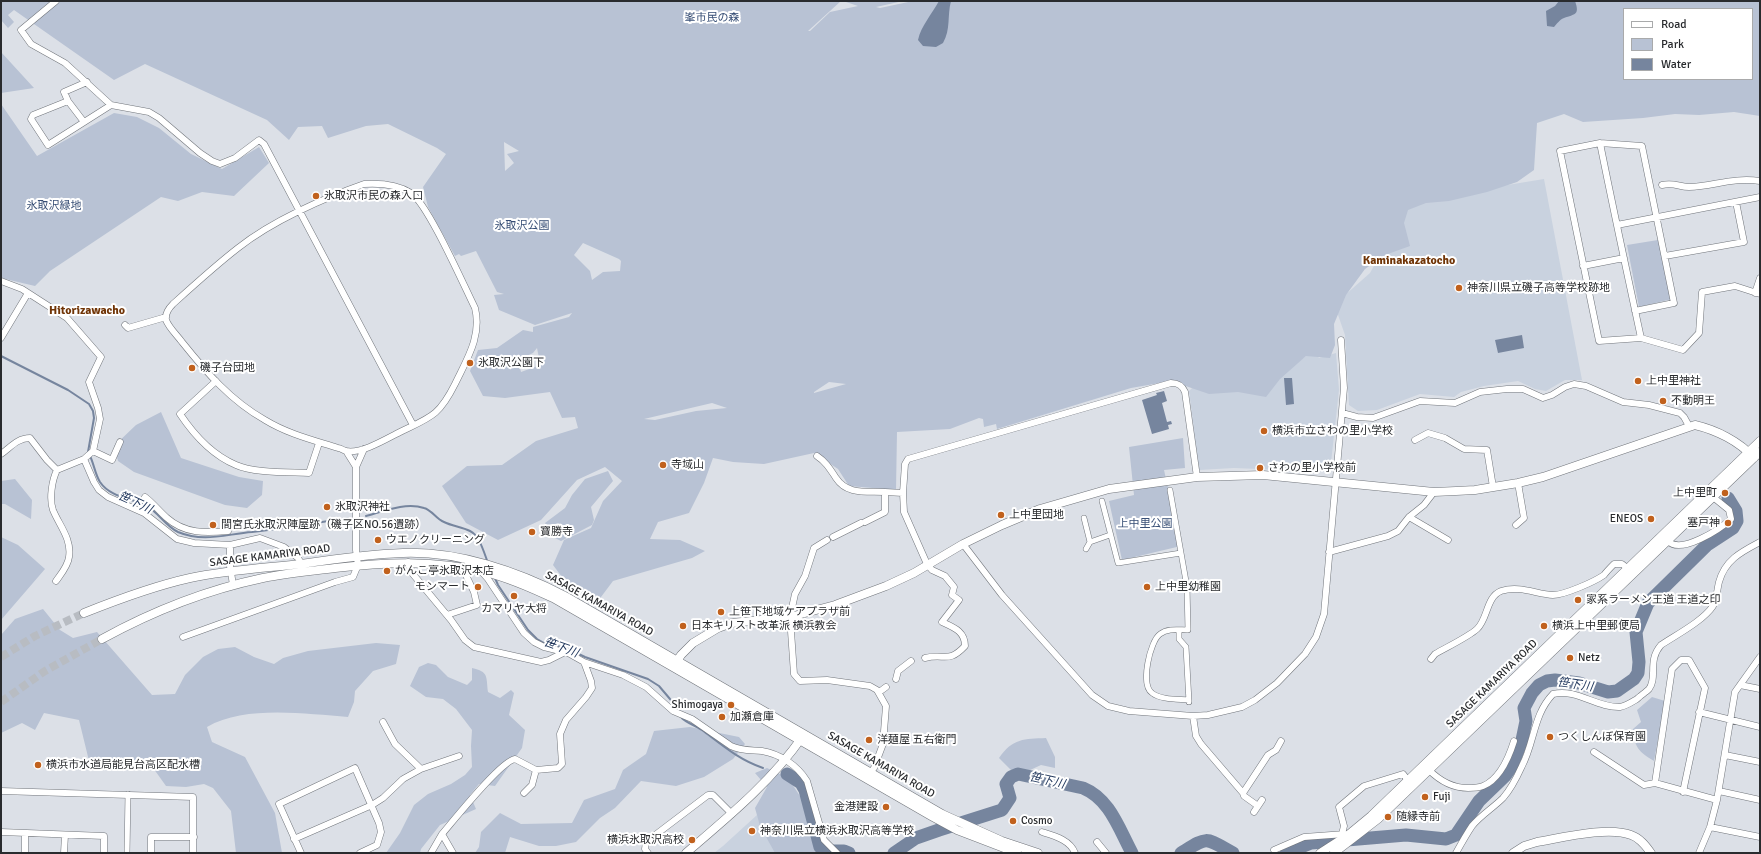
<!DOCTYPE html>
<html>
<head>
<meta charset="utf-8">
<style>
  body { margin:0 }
  #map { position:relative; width:1761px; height:854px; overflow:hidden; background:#dce0e7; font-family:Signika,sans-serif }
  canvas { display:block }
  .frame { position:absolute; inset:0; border:2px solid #292b2e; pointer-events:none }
  .legend { position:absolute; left:1623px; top:8px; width:130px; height:72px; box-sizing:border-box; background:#fff; border:1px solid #a9aaab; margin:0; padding:5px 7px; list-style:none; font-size:12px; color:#292b2e }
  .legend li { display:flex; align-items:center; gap:8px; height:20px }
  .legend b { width:20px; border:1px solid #a9aaab }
</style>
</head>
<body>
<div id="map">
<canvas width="1761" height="854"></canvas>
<div class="frame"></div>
<ul class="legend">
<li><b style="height:5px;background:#fff"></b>Road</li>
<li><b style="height:11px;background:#b8c2d4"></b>Park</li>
<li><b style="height:11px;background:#76859e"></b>Water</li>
</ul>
</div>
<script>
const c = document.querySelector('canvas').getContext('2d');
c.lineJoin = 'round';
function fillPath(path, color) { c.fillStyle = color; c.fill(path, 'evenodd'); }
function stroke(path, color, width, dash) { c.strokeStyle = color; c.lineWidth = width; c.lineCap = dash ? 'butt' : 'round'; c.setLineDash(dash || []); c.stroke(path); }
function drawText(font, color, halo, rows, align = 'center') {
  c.font = font + ' Signika,"Noto Sans JP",sans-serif'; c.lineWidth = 4; c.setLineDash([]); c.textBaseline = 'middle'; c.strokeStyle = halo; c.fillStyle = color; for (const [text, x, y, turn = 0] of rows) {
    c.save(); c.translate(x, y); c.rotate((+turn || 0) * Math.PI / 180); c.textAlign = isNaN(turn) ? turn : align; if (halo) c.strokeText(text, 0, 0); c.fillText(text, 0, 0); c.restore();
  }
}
fillPath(new Path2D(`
  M1544,179L1582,380H1565L1546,391L1535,389L1518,381L1484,386L1461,392L1454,397L1420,394L1377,410L1358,411L1349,405L1345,335L1337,312L1336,303L1370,273L1410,201Z
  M1314,350L1319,358L1336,353L1339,390L1330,472L1234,468L1199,470L1189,391L1196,384L1287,370Z
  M757,815L776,853H714L723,846Z`), '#c9d2df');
fillPath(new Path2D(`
  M1,1H841L808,31H810L830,12L858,6L843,1H903L876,7L880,8L913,1H1760V116L1734,112L1699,115L1675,114L1643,118L1583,122L1564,114L1537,123L1534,170L1517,182L1487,192L1449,201L1426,203L1408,210L1404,223L1410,246L1385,255L1365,269L1346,295L1334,324L1335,345L1330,358L1306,356L1280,379L1266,397L1238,392L1209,394L1171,381L1131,388L997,429L996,424L984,427L983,419L979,418L950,429L897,432L896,490L849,486L838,469L814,453L764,464L733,462L713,458L704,483L689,513L658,522L650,539L680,540L705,551L692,558L613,581L598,601L565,581L553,565L564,540L591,528L603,501L622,481L605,467L577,480L541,520L498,540L466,523L442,486L467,466L502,465L536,441L578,428L575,417L562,418L550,392L505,398L483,396L470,371L478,350L497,348L523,330L533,332V327L569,317L572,313L535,325L499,310L494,295L504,294L497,292L476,251L461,256L459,254L455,256L428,207L423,187L446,154L437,148L388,124L366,126L328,138L322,126L298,127L289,140L267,120L145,64L114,80L14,10L8,15L14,22L8,28L1,20ZM1624,9H1752V79H1624ZM504,142L519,151L507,154L514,163L505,171ZM583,243L619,259L621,261L620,271L603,272L592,280L590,271L574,255ZM537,348L540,363L543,364L521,372L518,360L533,353ZM829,382L846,384L814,393V392ZM712,403L727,408L696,411L655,420L644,419Z
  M1,52L34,88L1,93Z
  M1,104L37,156L114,113L137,117L159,128L191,154L222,169L259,147L269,163L234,196L202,192L178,201L161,197L50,271L35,286L1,278Z
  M1658,240L1672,299L1639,307L1627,245Z
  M161,412L181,458L239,477L263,481L262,495L247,508L225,505L189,492L134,472L118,461L114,446L136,425Z
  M1183,438L1185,468L1164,470L1181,546L1122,560L1109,501L1134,495L1129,447Z
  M608,471L613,481L591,507L594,520L592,525L561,541L553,537L545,523L565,508L572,495L585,479Z
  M15,479L32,500L31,519L5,504H1V481Z
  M1,537L18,545L45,569L1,620Z
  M43,609L60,630L73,638L97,632L152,695L175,694L185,675L203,657L218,649L235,647L254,657L274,664L283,658L308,651L376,643L400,645L396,664L373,671L355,691L354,702L348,717C305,714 245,705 207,727L212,742L245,757L275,813L282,853H236L231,811L213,788L204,784L186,787L166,786L151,765L116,763L91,769L79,720L44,713L35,730L22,723L1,733V635L15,619Z
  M428,663L436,665L448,677L467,685L472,680V668C489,672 486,676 488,692L500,698L511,690L514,693L509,715L525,730L522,748L495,786L479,784L470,795L476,809L440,825L421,849L420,853H386L400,833L414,805L428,794L451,784L465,775L472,767L471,746L472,730L456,709L443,699L426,697L410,686L419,667Z
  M1652,697L1665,701L1654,761C1639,752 1634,747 1633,729L1641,722L1637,710Z
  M690,727L739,737L745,744L733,759L704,777L676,786L641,781L615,808L600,818L576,842L556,846H539L510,837L505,853H475L479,847L481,832L500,813L521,824L572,823L584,800L615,789L623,770L646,754L654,731Z
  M1046,738L1055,757V768L1041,765L1028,771H1012L999,758C1013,738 1024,739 1046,738Z
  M767,768L788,778L800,796L817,818L821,845L819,853H775L760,826L755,808L767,787L755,773Z`), '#b8c2d4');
fillPath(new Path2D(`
  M939,1H951C947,16 951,29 943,43L936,47L923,46L918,40C921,26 932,14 939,1Z
  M1559,1H1575C1580,15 1575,14 1564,18C1559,20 1557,24 1554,27L1547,26L1546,11L1555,6Z
  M1522,335L1524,348L1498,353L1495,340Z
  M1284,378H1292L1294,404L1286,405Z
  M1164,391L1167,401L1162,403L1167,422L1171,421L1172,424L1168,425L1169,429L1152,434L1142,400L1157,395L1156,393Z`), '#76859e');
stroke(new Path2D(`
  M1,356L68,390L89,404L93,411L94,418L88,452
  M90,456C94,464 95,474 100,482C110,497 130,498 145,505C158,511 165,526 178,532C204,543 226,534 252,532C284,528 316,523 348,518
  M366,516C384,511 406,502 424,508C432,510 436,519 444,522C452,526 462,527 470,531C480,536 484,553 488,563
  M495,578L498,585L528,630L537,639L544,643L566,648L585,657L648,679L659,686L670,699L678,711
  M681,717C686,723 695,725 702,730C722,745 739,760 763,768`), '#76859e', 2);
stroke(new Path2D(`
  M787,774L801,783L805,790L820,847L824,851H844L849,853
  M894,853L916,838L939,830L1002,810L1010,798L1006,784L1011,777L1018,774L1083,788C1110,799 1119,829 1132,853
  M1181,853C1209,836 1204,837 1233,853
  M1286,853L1311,843L1406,835L1446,839L1456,835L1479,801L1505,776L1512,766L1522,740L1526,721L1524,708L1532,693L1539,685L1547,681L1555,680L1579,683L1608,692L1617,691L1634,679L1638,673L1639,662L1636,632L1648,603L1707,545L1733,528L1737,521L1736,511L1728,498`), '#76859e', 13);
stroke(new Path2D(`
  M1,657L35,636L84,613
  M1,702L45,671L102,639`), '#b8bcc2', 8, [8, 4]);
const pedestrian = new Path2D(`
  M1170,490L1187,587L1188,630C1178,630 1168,628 1160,634C1150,641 1140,685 1152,693C1161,700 1178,699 1189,700
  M1102,501L1118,563L1181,553
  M1084,518L1090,542
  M1086,549L1090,542L1110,535
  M1179,630V639L1186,647L1189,702
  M127,853L128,794`);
const minor = new Path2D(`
  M56,1L21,30L31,44L65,63L111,105L149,112L159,118L200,153L212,161L220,164L235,158L259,140L264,144L413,425
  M68,101L33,115L31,119L48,145L111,105
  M84,122L68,101L64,92L87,82
  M1600,143C1613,208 1627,273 1641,338L1599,341L1560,151L1600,143L1642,146L1674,303L1635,311
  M364,184C381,183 397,184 411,193C428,204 464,286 475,308C482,336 467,359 455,384C439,416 431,417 400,432C386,439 362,454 346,451C344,451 341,448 338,448C313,440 288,434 265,420C231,401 206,372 182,342C177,335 169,328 166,320C165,314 169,308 173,304C194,285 216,265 238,248C272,221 324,198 364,184Z
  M1662,185C1674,182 1679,187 1689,187C1714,186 1734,177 1760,181
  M1617,225L1760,197
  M1665,256L1744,242L1736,202
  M1583,266L1624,258
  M1,281L22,289L67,318L101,357L89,382L98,408L100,419L93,451L84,459L57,470
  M1755,293L1760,278
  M125,325L128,328L166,317
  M1,338L28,293
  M1641,338L1683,350L1699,333L1702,292L1735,286L1760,294
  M216,381L180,414C194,435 212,455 236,465C253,473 289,472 309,473L319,443
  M1342,413L1357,417L1373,418L1420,401L1455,403L1480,392L1507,389H1523L1543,398L1552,395L1565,387L1574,384L1586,386L1623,402L1649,405L1680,413L1684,417L1689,426
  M1415,440L1428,433L1445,438L1464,449L1487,450L1493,487
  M93,451L112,460L120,442
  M346,451L356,467
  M1,454C10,448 17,438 30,438L47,460L57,470
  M817,456C826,462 830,469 836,478C847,495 866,491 885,492
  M84,459L94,482L99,490L108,497L144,513L177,539L194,543L230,545L260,538L284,547L298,558L303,566
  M145,497C153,503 159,511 167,518C185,534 206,533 228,531
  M1409,517L1448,540
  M865,522L885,512V492L903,493
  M1516,525L1524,518L1518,483
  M833,537L861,523
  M827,540L814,548L805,576L795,594L790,617L794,674L800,681L827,680L870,686L877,690L886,706L883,744L874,768L870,773
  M1668,541C1681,555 1720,529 1731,519L1729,510L1713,497
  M963,544L1002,595L1092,695L1108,706L1129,711L1193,716L1208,715L1242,707L1255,700L1277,683L1305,654L1316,637L1324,614L1344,388L1341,340
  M230,545V566L233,585
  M1329,552L1388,536L1398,531L1409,517L1424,505L1434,492
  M408,562L412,573L451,620L465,640L474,647L541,662L549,660L565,652
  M481,571L488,579L524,633L534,642L544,647L568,653L584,662L623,675L646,687L673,711L692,719L731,746C741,751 751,750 762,751C780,754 797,765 807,781L824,840L837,853
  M56,581C61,574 68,566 69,557C72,539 59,525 53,510C49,499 52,480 57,470
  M447,615L477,605L474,592L462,567
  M183,637L335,582L353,577L358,565L356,550V467L364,449
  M925,658C945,653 948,664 965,646C965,631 953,627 942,622L959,600L952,595L954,587L945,576L932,570L927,564L904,512L903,493L905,464L908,459L1171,383C1178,383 1182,385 1185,392L1197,477
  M1431,659L1435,654C1447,647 1468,637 1477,629C1488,619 1486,597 1501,591C1519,585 1536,594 1553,595C1564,595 1594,582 1604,575C1607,571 1611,567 1614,564H1622L1631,571
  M896,679L898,671L911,661
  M1740,685L1760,689
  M882,690L886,687
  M1699,712L1760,727
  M1193,716L1196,736L1201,744L1243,793
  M383,722L395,744L421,769L459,756
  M1594,752L1644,785L1655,783L1717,800
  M1725,755L1760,762
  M1429,770C1440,781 1452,788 1468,788C1473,788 1478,788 1483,786C1500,779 1509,757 1514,741
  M1655,783L1672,669L1681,660H1689L1705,688L1683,792
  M1,791L193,797V853
  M1719,791L1760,800
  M524,793L532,785L536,770
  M1258,806L1244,796L1243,793L1268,755L1276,750L1281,741
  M1254,812L1262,800
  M1710,827L1760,837
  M1,832L104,836V853
  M1042,832C1055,836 1070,840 1075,853
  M1342,834L1344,826L1339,807L1364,786L1403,774L1410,783
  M294,839L372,805L383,798L403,779L421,769
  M1097,842L1106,853
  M1274,850L1304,837L1345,834
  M25,853V833
  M64,853L65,835
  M151,853V837H194
  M301,853L279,804L355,768L379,823L381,832L377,845L360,853
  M431,853L442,834
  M453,853L442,834C454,820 501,761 515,759L536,770L558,768L562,764L560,734L566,720L586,697L592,688L591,681L584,662
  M648,853L645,849L646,842L708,795H713L732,814
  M1456,853C1461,844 1466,835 1472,826C1481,815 1493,808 1503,798C1511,789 1517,777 1522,766C1535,741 1533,715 1553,694C1576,688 1597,708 1620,707C1626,706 1632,702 1637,699C1640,696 1646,692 1649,689C1658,677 1647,661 1661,645C1676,635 1703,621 1713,606C1717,598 1717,590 1719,582C1725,560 1741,552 1760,542
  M1699,853L1710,827L1717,800L1735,692L1760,657`);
const tertiary = new Path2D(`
  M84,613C119,599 154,586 190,578C227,570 264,568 301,564C335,559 369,554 403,553C458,551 517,571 565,596L942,814L1002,841L1038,853
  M102,639C153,611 206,590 263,578C286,573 311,571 335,568C385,562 435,560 485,572C510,578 532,588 555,599L933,817L957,830L1017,853
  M673,667L681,655L693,643L718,628L732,623L790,617L835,605L886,586L914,573L963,544L1002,525L1040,509L1109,489L1197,477L1263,475L1434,492L1456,491L1475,490L1518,483L1543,477L1695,425C1716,430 1739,441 1754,458
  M686,853C728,817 771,782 803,736
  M1320,853L1348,835L1371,816L1760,441
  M1334,853L1378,819L1760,452
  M1513,853L1524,846L1537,842C1561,838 1608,826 1631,835C1640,838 1646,846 1651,853`);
stroke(pedestrian, '#71757b', 6);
stroke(minor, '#71757b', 7);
stroke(tertiary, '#71757b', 9);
stroke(pedestrian, '#fff', 5);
stroke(minor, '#fff', 6);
stroke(tertiary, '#fff', 8);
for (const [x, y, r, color] of [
  [316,196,4,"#c1611d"],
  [1459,288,4,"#c1611d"],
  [470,363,4,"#c1611d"],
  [192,368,4,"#c1611d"],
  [1638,381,4,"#c1611d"],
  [1663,401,4,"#c1611d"],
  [1264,431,4,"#c1611d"],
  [663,465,4,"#c1611d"],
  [1260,468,4,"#c1611d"],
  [1725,493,4,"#c1611d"],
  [327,507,4,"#c1611d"],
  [1001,515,4,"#c1611d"],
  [1651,519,4,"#c1611d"],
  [1728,523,4,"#c1611d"],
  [213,525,4,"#c1611d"],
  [532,532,4,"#c1611d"],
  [378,540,4,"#c1611d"],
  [387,571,4,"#c1611d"],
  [478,587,4,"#c1611d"],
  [1147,587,4,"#c1611d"],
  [514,596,4,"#c1611d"],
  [1578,600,4,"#c1611d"],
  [721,612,4,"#c1611d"],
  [683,626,4,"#c1611d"],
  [1544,626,4,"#c1611d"],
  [1570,658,4,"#c1611d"],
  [731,705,4,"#c1611d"],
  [722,717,4,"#c1611d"],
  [1550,737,4,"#c1611d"],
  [869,740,4,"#c1611d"],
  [38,765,4,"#c1611d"],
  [1425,797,4,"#c1611d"],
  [886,807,4,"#c1611d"],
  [1388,817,4,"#c1611d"],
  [1013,821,4,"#c1611d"],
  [752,831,4,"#c1611d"],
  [692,840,4,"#c1611d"]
]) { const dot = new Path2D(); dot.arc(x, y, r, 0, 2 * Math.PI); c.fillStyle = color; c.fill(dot); stroke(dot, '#fff', 1.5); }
drawText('11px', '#374e75', '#fff', [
  ["峯市民の森",712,18],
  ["氷取沢緑地",54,206],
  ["氷取沢公園",522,226],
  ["上中里公園",1145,524]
]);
drawText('11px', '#292b2e', '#fff', [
  ["氷取沢市民の森入口",324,196],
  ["神奈川県立磯子高等学校跡地",1467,288],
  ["氷取沢公園下",478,363],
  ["磯子台団地",200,368],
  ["上中里神社",1646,381],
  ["不動明王",1671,401],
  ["横浜市立さわの里小学校",1272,431],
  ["寺域山",671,465],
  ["さわの里小学校前",1268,468],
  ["上中里町",1717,493,"right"],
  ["氷取沢神社",335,507],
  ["上中里団地",1009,515],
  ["ENEOS",1643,519,"right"],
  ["塞戸神",1720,523,"right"],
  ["間宮氏氷取沢陣屋跡（磯子区NO.56遺跡）",221,525],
  ["寶勝寺",540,532],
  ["ウエノクリーニング",386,540],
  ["がんこ亭氷取沢本店",395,571],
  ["モンマート",470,587,"right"],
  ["上中里幼稚園",1155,587],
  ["家系ラーメン王道 王道之印",1586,600],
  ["カマリヤ大将",514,609,"center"],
  ["上笹下地域ケアプラザ前",729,612],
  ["日本キリスト改革派 横浜教会",691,626],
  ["横浜上中里郵便局",1552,626],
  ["Netz",1578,658],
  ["Shimogaya",723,705,"right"],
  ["加瀬倉庫",730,717],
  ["つくしんぼ保育園",1558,737],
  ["洋麺屋 五右衛門",877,740],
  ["横浜市水道局能見台高区配水槽",46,765],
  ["Fuji",1433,797],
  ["金港建設",878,807,"right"],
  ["随縁寺前",1396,817],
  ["Cosmo",1021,821],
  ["神奈川県立横浜氷取沢高等学校",760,831],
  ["横浜氷取沢高校",684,840,"right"]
], 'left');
drawText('11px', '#292b2e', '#fff', [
  ["SASAGE KAMARIYA ROAD",270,556,-7],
  ["SASAGE KAMARIYA ROAD",599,604,29],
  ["SASAGE KAMARIYA ROAD",1492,684,-44],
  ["SASAGE KAMARIYA ROAD",881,765,30]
]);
drawText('bold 12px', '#703406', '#fff', [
  ["Kaminakazatocho",1409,261],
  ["Hitorizawacho",87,311]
]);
drawText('italic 12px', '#23395e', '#fff', [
  ["笹下川",135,503,25],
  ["笹下川",561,648,20],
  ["笹下川",1575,685,8],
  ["笹下川",1047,781,13]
]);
</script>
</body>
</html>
